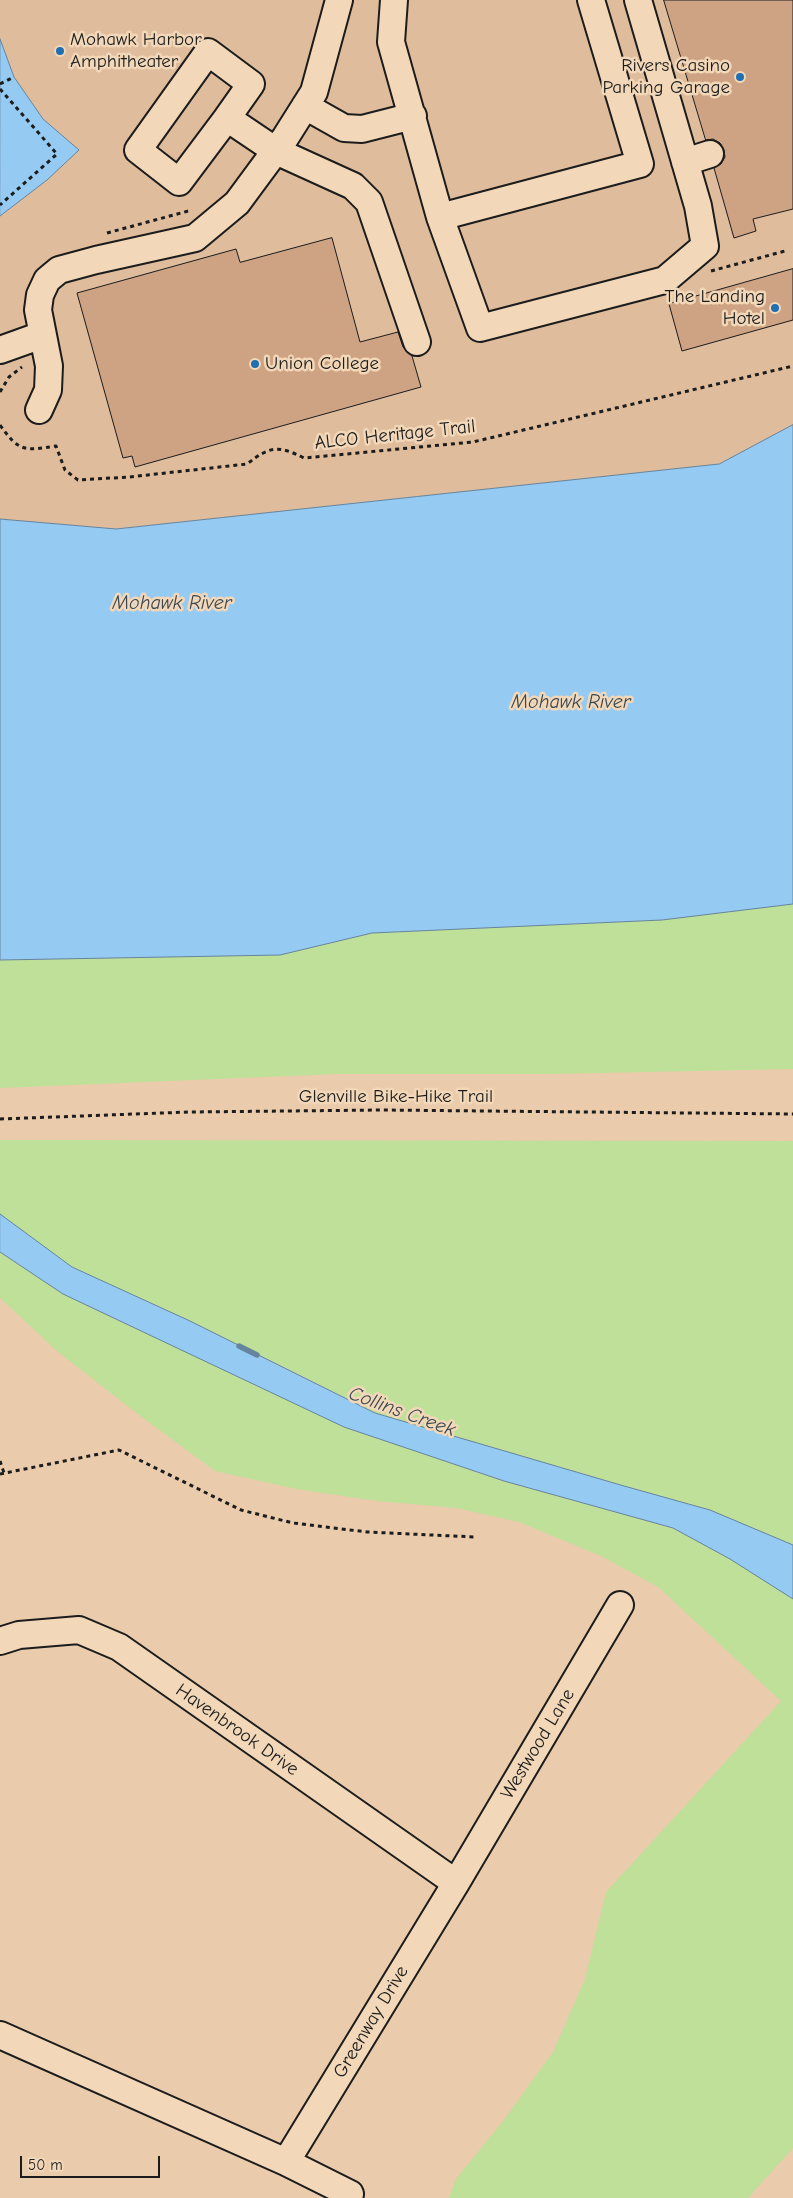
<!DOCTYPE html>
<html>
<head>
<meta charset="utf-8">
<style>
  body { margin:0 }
  #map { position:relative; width:793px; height:2198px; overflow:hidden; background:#eacbab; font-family:"Comic Neue",sans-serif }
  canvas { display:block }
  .scale { position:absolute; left:20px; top:2156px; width:140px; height:22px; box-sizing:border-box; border:2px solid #1c1c1c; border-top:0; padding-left:6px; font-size:15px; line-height:18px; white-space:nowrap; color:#1c1c1c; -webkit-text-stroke:4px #f2d8b9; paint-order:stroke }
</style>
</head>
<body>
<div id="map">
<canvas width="793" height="2198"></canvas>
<div class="scale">50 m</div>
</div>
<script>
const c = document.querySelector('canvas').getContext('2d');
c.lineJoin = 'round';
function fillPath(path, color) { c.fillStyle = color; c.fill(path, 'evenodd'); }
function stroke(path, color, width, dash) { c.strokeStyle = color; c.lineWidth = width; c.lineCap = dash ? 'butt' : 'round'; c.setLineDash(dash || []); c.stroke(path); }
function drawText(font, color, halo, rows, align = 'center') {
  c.font = font + ' "Comic Neue",sans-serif'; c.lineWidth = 5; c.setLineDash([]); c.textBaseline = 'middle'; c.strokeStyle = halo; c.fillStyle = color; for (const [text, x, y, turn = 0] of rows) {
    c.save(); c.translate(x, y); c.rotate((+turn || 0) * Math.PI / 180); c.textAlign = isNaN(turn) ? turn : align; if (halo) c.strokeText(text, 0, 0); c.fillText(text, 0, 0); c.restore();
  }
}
fillPath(new Path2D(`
  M0,0H793V425L719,464L116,529L0,519Z`), '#debc9c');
fillPath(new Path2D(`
  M793,904V1069L550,1074H336L0,1088V960L280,955L372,933L662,920Z
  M0,1140L793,1141V1545L710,1510L624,1486L375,1413L190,1321L72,1267L0,1214Z
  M0,1252L63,1294L344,1427L504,1481L673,1528L730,1559L793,1599V2148L748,2198H449L456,2179L503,2121L553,2052L585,1979L606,1892L781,1701L658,1587L601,1556L519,1522L456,1508L377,1501L296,1489L215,1471L139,1415L58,1352L0,1298Z`), '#bee099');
const water = new Path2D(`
  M0,39L14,77L43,119L79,150L47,180L0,216Z
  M793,425V904L662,920L372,933L280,955L0,960V519L116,529L719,464Z
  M0,1214L72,1267L190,1321L375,1413L624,1486L710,1510L793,1545V1599L730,1559L673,1528L504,1481L344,1427L63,1294L0,1252Z`);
fillPath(water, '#95caf3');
stroke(water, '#65849d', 1);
stroke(new Path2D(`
  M239,1346L257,1355`), '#65849d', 5.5);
const building = new Path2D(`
  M664,0H793V209L753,219L756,231L734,238L714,168L721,164L725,157L724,150L720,143L713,139L706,140Z
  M332,238L360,342L398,332L403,347L412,356L421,387L135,467L132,456L123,458L77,293L236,249L240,262Z
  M793,269V320L682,351L669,304Z`);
fillPath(building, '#cea383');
stroke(building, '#1c1c1c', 1);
const minor = new Path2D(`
  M394,0L391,42L440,217L480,328L665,280L705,246L698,206L638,0
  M305,106L344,128L362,129L413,116
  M227,118L179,182L138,150L208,52L251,84L227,118L276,151L353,186L369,202L417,342
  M685,162L710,154
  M440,217L640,164L591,0
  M0,350L42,335
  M39,410L48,390L49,366L38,310L40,295L47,280L59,270L96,260L195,238L237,203L285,138L314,92L339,0
  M0,1641L19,1635L79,1630L119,1647L456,1883
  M0,2035L286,2162L456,1883L620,1605
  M286,2162L350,2194`);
stroke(minor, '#1c1c1c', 30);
stroke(new Path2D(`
  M0,84L14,77
  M0,89L57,154L0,205
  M107,233L192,210
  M711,271L785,251
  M0,392L9,377L22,367
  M0,425C19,452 24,451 56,446L65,470L78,480L129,477L247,464C270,446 278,445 304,458L473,442L793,366
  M0,1119L189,1112L382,1110L793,1114
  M0,1461L4,1473
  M0,1474L119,1450L241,1510L293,1523L367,1532L475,1537`), '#1c1c1c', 3, [4, 4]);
stroke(minor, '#f2d8b9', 26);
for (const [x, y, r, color] of [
  [60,51,5,"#1f6fb2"],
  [740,77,5,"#1f6fb2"],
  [775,308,5,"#1f6fb2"],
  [255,364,5,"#1f6fb2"]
]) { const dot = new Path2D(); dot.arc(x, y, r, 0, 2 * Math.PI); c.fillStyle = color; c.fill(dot); stroke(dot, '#f2d8b9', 2); }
drawText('19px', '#1c1c1c', '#f2d8b9', [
  ["Mohawk Harbor",70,40],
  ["Amphitheater",70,62],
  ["Rivers Casino",730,66,"right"],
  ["Parking Garage",730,88,"right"],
  ["The Landing",765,297,"right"],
  ["Hotel",765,319,"right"],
  ["Union College",265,364]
], 'left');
drawText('19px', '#1c1c1c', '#f2d8b9', [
  ["ALCO Heritage Trail",395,435,-6],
  ["Glenville Bike-Hike Trail",396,1097],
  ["Havenbrook Drive",237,1730,35],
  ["Westwood Lane",538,1744,-59],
  ["Greenway Drive",371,2022,-59]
]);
drawText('italic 20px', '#3a4852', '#f2d8b9', [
  ["Mohawk River",172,603],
  ["Mohawk River",571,702],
  ["Collins Creek",402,1412,20]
]);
</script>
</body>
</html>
